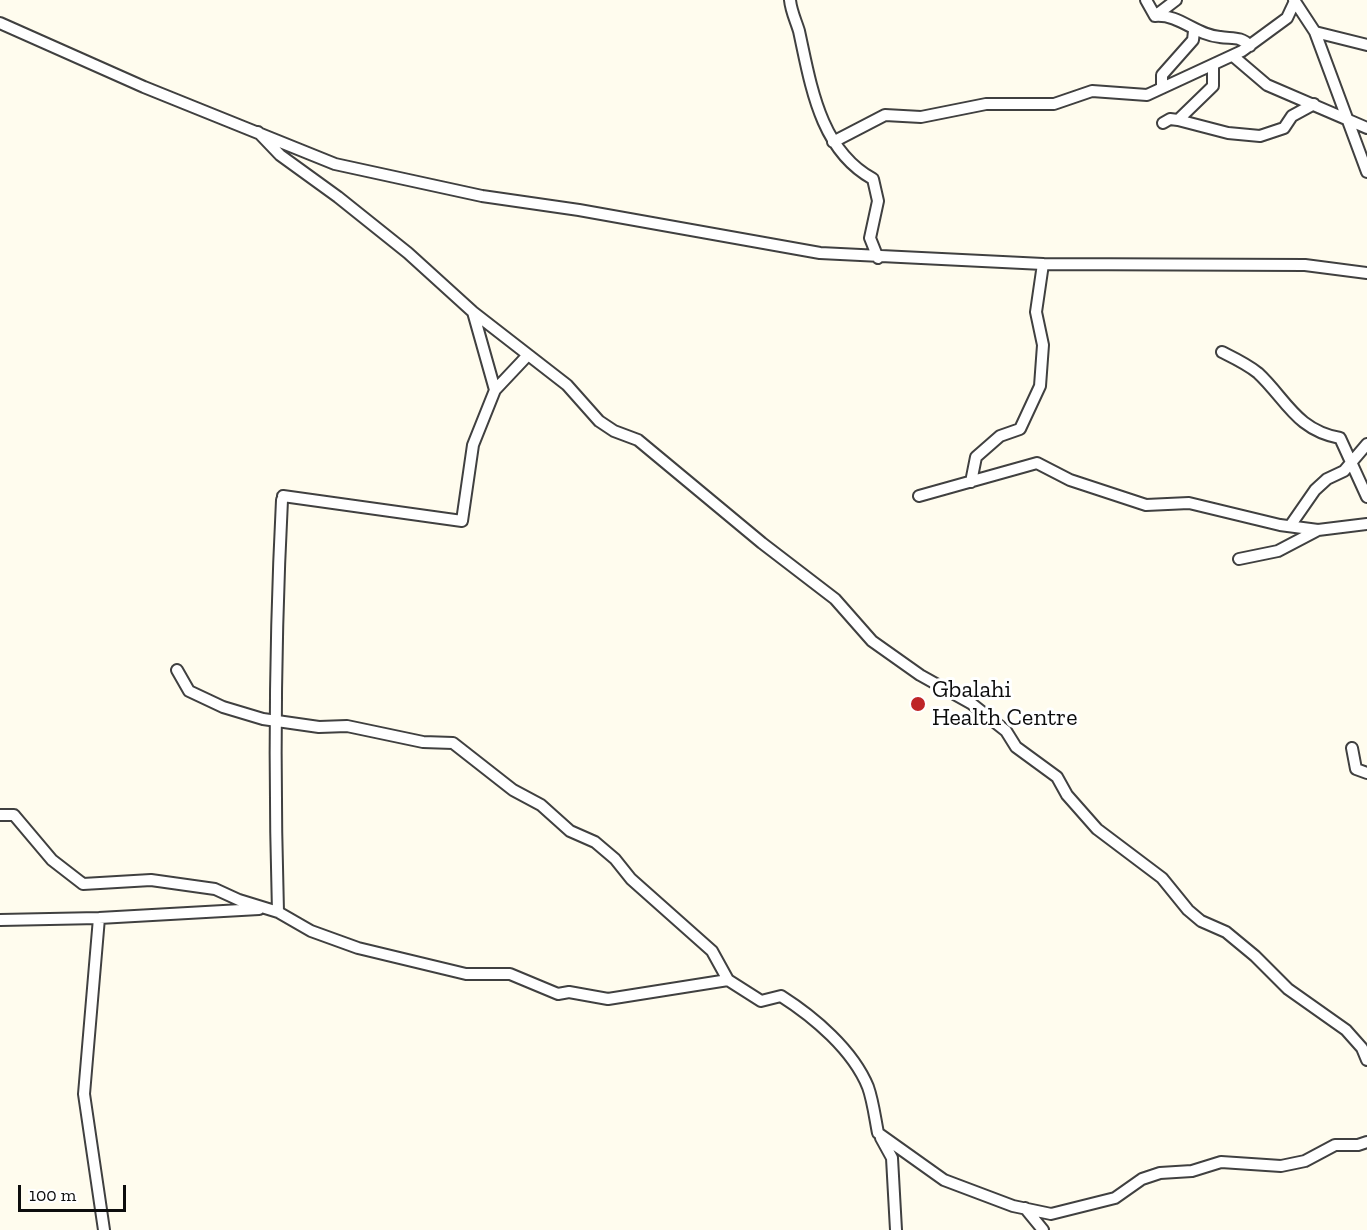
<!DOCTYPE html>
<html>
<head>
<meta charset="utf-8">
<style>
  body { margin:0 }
  #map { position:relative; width:1367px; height:1230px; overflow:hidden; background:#fffcee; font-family:"Zilla Slab",serif }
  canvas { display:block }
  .scale { position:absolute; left:18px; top:1185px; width:108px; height:27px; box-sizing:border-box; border:3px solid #0d0d0d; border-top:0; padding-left:8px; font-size:18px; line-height:21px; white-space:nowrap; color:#0d0d0d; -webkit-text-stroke:4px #fff; paint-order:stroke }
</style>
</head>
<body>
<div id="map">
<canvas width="1367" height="1230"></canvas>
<div class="scale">100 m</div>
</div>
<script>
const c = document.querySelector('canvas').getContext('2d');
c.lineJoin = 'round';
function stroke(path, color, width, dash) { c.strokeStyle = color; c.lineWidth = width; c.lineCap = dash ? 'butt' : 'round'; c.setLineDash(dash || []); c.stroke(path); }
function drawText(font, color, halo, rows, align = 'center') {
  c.font = font + ' "Zilla Slab",serif'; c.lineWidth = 6; c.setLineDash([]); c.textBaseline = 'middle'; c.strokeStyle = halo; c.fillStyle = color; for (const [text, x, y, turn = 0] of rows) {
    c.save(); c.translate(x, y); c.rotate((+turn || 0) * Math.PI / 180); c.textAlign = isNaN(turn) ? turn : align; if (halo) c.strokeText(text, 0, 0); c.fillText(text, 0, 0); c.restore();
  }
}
const minor = new Path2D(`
  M790,0C791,11 796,21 799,31C811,86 820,150 873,179L878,201L870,238L878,258
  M1146,0L1155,16C1180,14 1195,35 1220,37C1232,39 1241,36 1250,46
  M1294,0L1315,32L1367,172
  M1155,16L1176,0
  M0,23L144,87L335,164L482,196L579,210L820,253L1043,264L1305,265L1367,273
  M1315,32L1367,45
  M1233,56L1267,85L1367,128
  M1162,88V75L1193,40L1194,31
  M1178,120L1213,86V65
  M1163,123L1170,119L1178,120L1228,133L1260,136L1284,128L1292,116L1314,104
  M258,132L280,155L338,197L408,253L473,312L567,385L599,421L614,431L638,440L762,543L835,599L872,641L920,675L972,704L1006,731L1016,747L1057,777L1067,795L1097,829L1162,878L1188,910L1201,921L1226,932L1255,956L1288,989L1346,1030L1362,1048L1367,1060
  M833,142L885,115L921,117L986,104H1054L1092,91L1147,95L1242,51L1287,18L1295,1
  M1222,352C1234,358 1247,364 1258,373C1286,399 1296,430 1340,438L1367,497
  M495,390L528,355
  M971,482L976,457L1000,436L1020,429L1040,386L1043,345L1036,312L1043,264
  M283,496L462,521L473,445L495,390L473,312
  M919,496L1037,463L1070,480L1146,505L1189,503L1280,525L1318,530L1367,524
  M1290,526L1315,490L1327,479L1344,471L1367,444
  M1239,559L1278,551L1318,530
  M177,670L189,691L223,707L263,719L319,727L347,726L423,742L453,743L513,790L541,805L570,831L595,842L615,859L631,879L712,951L728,980
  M1352,748L1356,769L1367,773
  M0,815H14L52,860L83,884L151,880L215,889L239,900L278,912L311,931L358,948L466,974H510L558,994L569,992L608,999L728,980L761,1001L781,996C814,1017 853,1050 868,1087C873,1101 875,1118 878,1133L944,1180L1013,1206L1051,1214L1115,1198L1142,1179L1160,1173L1192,1171L1221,1162L1281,1166L1305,1161L1335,1145H1358L1367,1142
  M278,912C274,775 275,637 282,500
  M99,918L84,1094L104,1230
  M0,920L99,918L259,909
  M881,1138L892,1158L896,1230
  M1025,1208L1043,1230`);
stroke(minor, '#404040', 14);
stroke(minor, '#fff', 10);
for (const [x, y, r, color] of [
  [918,704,8,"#be2527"]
]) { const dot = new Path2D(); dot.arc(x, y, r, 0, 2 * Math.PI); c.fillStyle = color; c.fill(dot); stroke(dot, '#fff', 2); }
drawText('24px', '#0d0d0d', '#fff', [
  ["Gbalahi",932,690],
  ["Health Centre",932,718]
], 'left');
</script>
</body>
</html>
